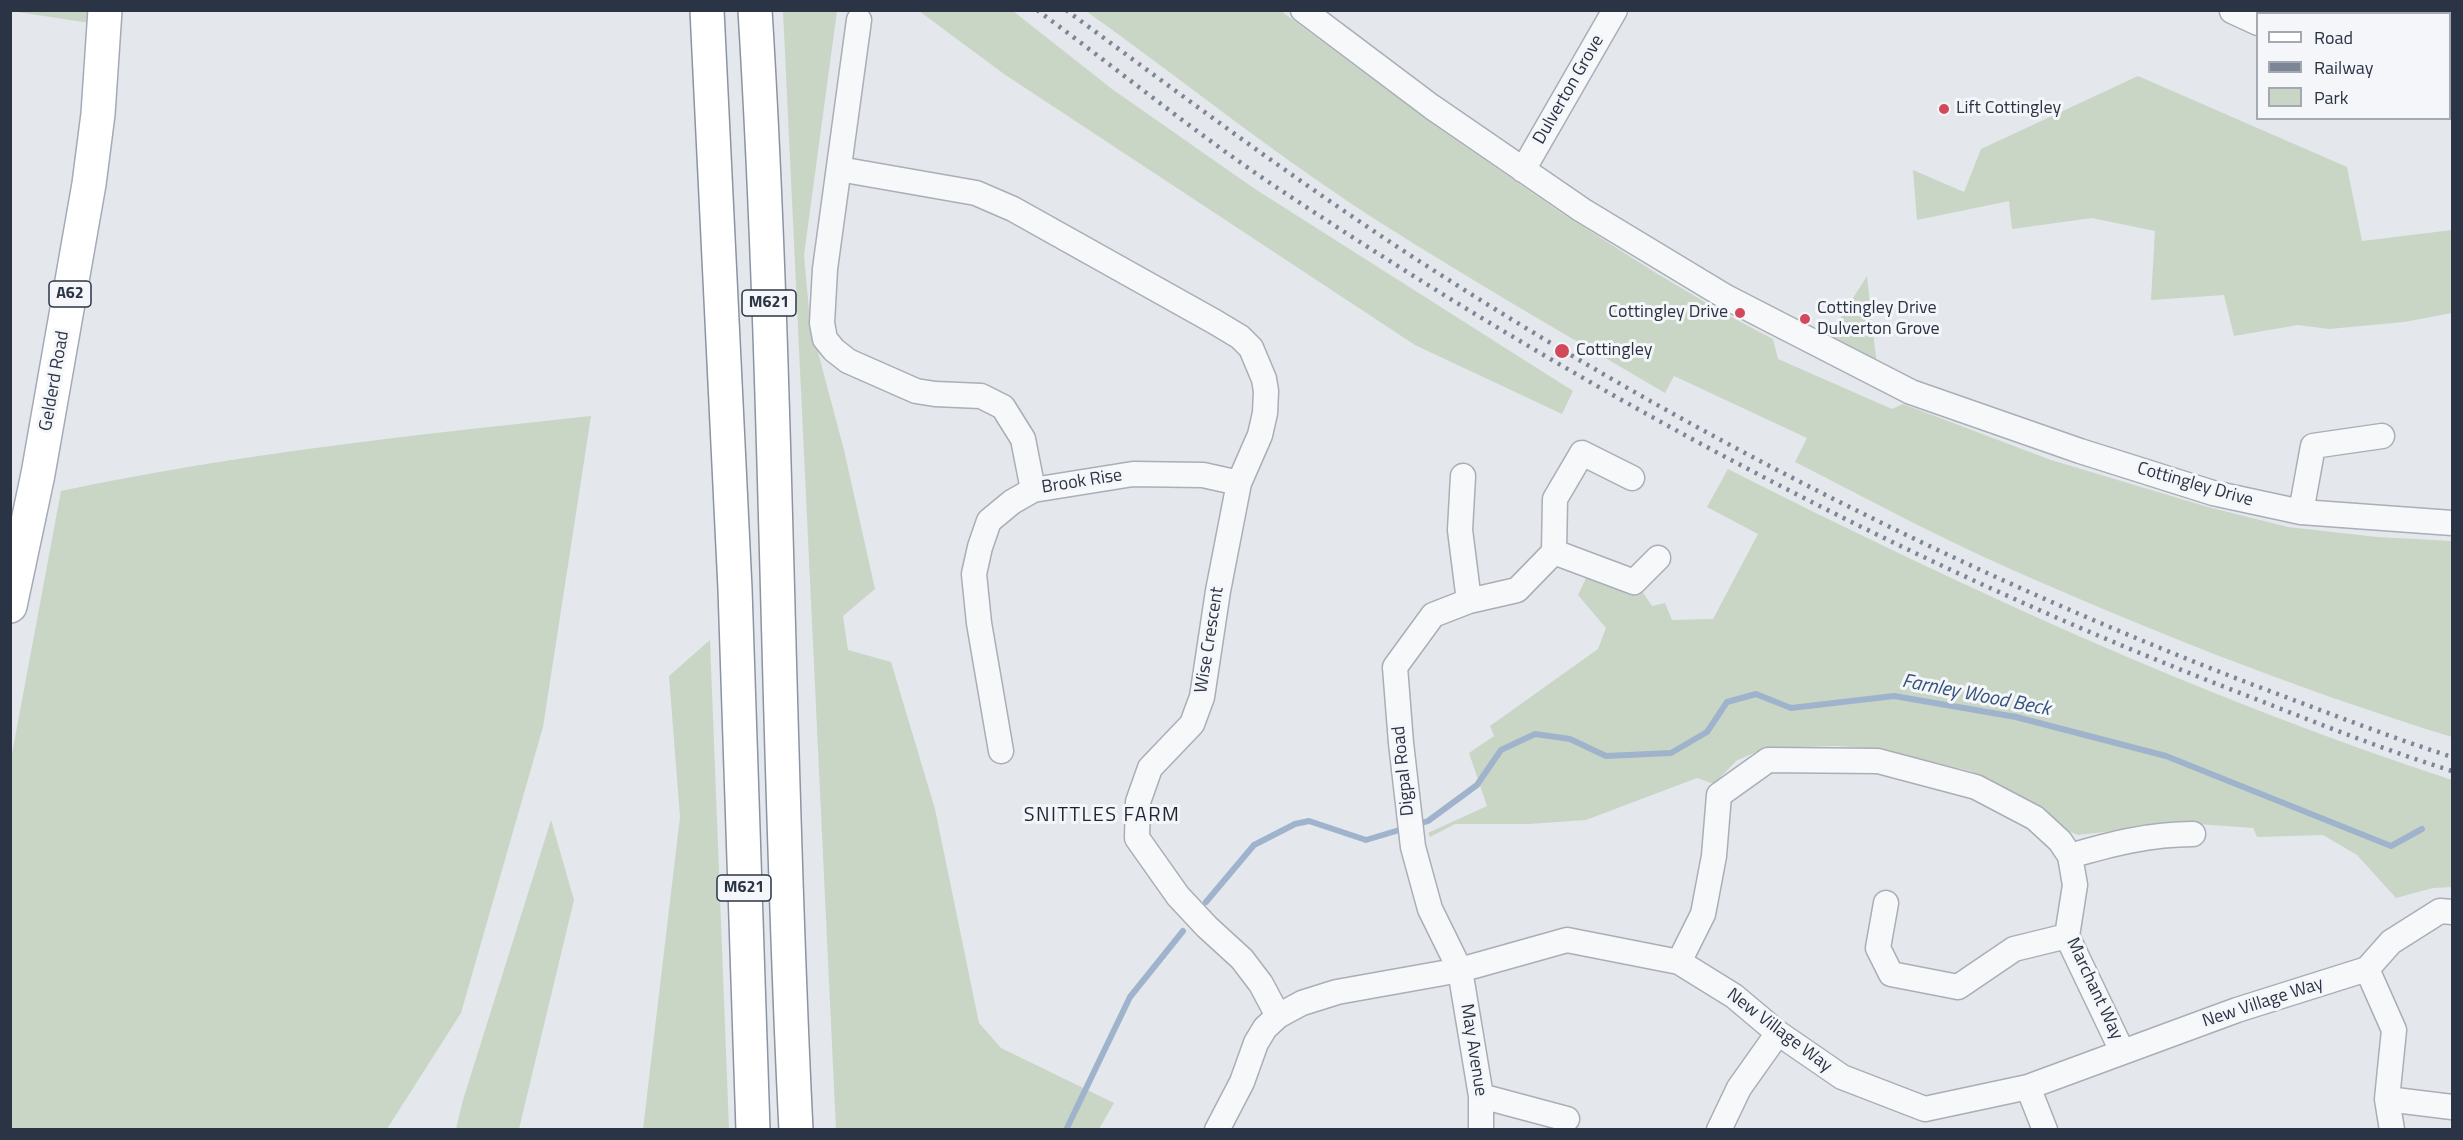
<!DOCTYPE html>
<html>
<head>
<meta charset="utf-8">
<style>
  body { margin:0 }
  #map { position:relative; width:2463px; height:1140px; overflow:hidden; background:#e4e7ec; font-family:"Titillium Web",sans-serif }
  canvas { display:block }
  .frame { position:absolute; inset:0; border:12px solid #2b3445; pointer-events:none }
  .legend { position:absolute; left:2256px; top:12px; width:195px; height:108px; box-sizing:border-box; background:#f4f6f9; border:2px solid #a4a8b1; margin:0; padding:8px 10px; list-style:none; font-size:18px; color:#2b3445 }
  .legend li { display:flex; align-items:center; gap:12px; height:30px }
  .legend b { width:30px; border:2px solid #a4a8b1 }
</style>
</head>
<body>
<div id="map">
<canvas width="2463" height="1140"></canvas>
<div class="frame"></div>
<ul class="legend">
<li><b style="height:8px;background:#fff"></b>Road</li>
<li><b style="height:8px;background:#7d8696"></b>Railway</li>
<li><b style="height:16px;background:#c9d6c5"></b>Park</li>
</ul>
</div>
<script>
const c = document.querySelector('canvas').getContext('2d');
c.lineJoin = 'round';
function fillPath(path, color) { c.fillStyle = color; c.fill(path, 'evenodd'); }
function stroke(path, color, width, dash) { c.strokeStyle = color; c.lineWidth = width; c.lineCap = dash ? 'butt' : 'round'; c.setLineDash(dash || []); c.stroke(path); }
function drawText(font, color, halo, rows, align = 'center') {
  c.font = font + ' "Titillium Web",sans-serif'; c.lineWidth = 6; c.setLineDash([]); c.textBaseline = 'middle'; c.strokeStyle = halo; c.fillStyle = color; for (const [text, x, y, turn = 0] of rows) {
    c.save(); c.translate(x, y); c.rotate((+turn || 0) * Math.PI / 180); c.textAlign = isNaN(turn) ? turn : align; if (halo) c.strokeText(text, 0, 0); c.fillText(text, 0, 0); c.restore();
  }
}
fillPath(new Path2D(`
  M11,11H91L90,23Z
  M783,11H837L804,255L810,322L844,450L875,589L843,616L848,650L891,662L935,809L979,1023L1001,1048L1114,1103L1099,1129H836Z
  M919,11H1013L1112,89L1255,189L1573,391L1562,414L1415,345L1004,74Z
  M1086,11H1281L1437,127L1560,212L1656,273L1720,311L1773,339L1778,359L1892,409L1903,404L2051,460L2208,507L2288,527L2377,537L2452,541V737C2293,688 2137,626 1986,558C1921,528 1858,494 1795,462L1807,438L1674,376L1665,393C1570,337 1474,282 1381,223C1279,158 1184,81 1086,11Z
  M2138,76L2347,167L2362,241L2452,230V313L2404,322L2329,329L2298,325L2234,336L2224,295L2151,300L2155,231L2092,218L2012,229L2009,201L1917,220L1913,170L1964,192L1981,149Z
  M1867,276L1878,376L1822,347Z
  M591,416L543,727L461,1013L387,1129H11V759L61,491C235,454 414,435 591,416Z
  M1728,469C1963,588 2202,698 2452,780V887L2433,888L2396,898L2357,855L2323,835L2257,837L2253,828L2183,823L2078,835L2063,829L2041,808L1971,771L1877,749L1837,746L1765,748L1736,761L1714,784L1697,778L1586,820L1529,824H1455L1430,837L1428,833L1487,806L1469,753L1494,736L1490,726L1598,649L1606,628L1578,595L1587,576L1642,591L1652,606L1665,603L1672,620L1713,619L1758,534L1707,507Z
  M710,640L729,1129H643L680,817L669,676Z
  M551,820L574,900L519,1129H456L463,1100Z`), '#c9d6c5');
stroke(new Path2D(`
  M1415,825L1428,821L1477,785L1501,750L1535,734L1570,739L1606,756L1671,753L1707,732L1727,702L1756,694L1791,708L1894,696L2016,717L2166,756L2391,846L2422,829
  M1206,902L1254,845L1295,824L1309,821L1366,840L1406,828
  M1066,1130L1130,997L1183,931`), '#9fb4cc', 6);
const minor = new Path2D(`
  M1303,10L1432,107L1582,210L1726,297L1911,392L2080,451L2213,493L2301,512L2452,523
  M2232,11L2258,23
  M2365,14L2366,10
  M859,20L825,269L822,323L825,339L834,350L848,361L916,391L935,394L981,396L1003,407L1023,439L1033,490
  M839,169L976,193L1013,209L1215,322L1240,337L1251,348L1264,379L1266,391L1265,413L1260,435L1239,483L1218,591L1202,697L1192,724L1150,768L1138,802L1137,838L1178,896L1207,927L1242,959L1261,984L1278,1016
  M1523,170L1615,10
  M1463,476L1460,530L1469,601L1433,615L1395,667L1401,743L1413,847L1430,909L1460,970L1481,1096V1130
  M2301,512L2313,446L2382,436
  M1554,552L1634,582L1658,558
  M1469,601L1517,590L1554,552L1555,499L1582,453L1632,478
  M1001,751L979,623L974,574L980,547L989,521L1012,502L1033,490L1133,474L1203,475L1239,483
  M2070,856C2111,844 2150,834 2193,834
  M1886,903L1878,948L1891,974L1958,987L2014,949L2067,936
  M1679,962L1703,914L1714,856L1719,795L1768,760L1878,761L1976,787L2035,818L2060,841L2070,856L2075,885L2067,936L2122,1051
  M2367,969L2394,1030L2387,1099L2392,1130
  M2028,1087L2045,1130
  M1481,1096L1567,1119
  M2387,1099L2452,1107
  M1217,1130L1242,1082L1256,1043L1265,1028L1278,1016L1302,1003L1337,992L1460,970L1567,940L1679,962L1734,996L1778,1033L1842,1077L1925,1109L2028,1087L2237,1010L2367,969L2391,942L2440,911L2452,912
  M1719,1130L1739,1088L1778,1033`);
const primary = new Path2D(`
  M10,606L38,474L89,184L98,114L105,10`);
const motorway = new Path2D(`
  M707,10L735,589L753,1130
  M755,10C778,383 777,757 796,1130`);
stroke(minor, '#a9aeb7', 27);
stroke(primary, '#a3abb8', 36);
stroke(motorway, '#8b94a3', 36);
stroke(minor, '#f7f8fa', 24);
stroke(primary, '#fff', 33);
stroke(motorway, '#fff', 33);
stroke(new Path2D(`
  M1037,10C1120,71 1200,137 1285,193C1580,389 1887,555 2217,684C2295,714 2372,746 2452,771
  M1066,10C1181,95 1296,181 1416,259C1678,429 1959,572 2251,684C2318,709 2384,735 2452,757`), '#7d8696', 4.5, [3, 6]);
for (const [x, y, r, color] of [
  [1944,109,6,"#d1495b"],
  [1740,313,6,"#d1495b"],
  [1805,319,6,"#d1495b"],
  [1562,351,8,"#d1495b"]
]) { const dot = new Path2D(); dot.arc(x, y, r, 0, 2 * Math.PI); c.fillStyle = color; c.fill(dot); stroke(dot, '#f4f6f9', 2); }
for (const [x, y, w] of [
  [70,294,42],
  [769,303,54],
  [744,888,54]
]) { const box = new Path2D(); box.roundRect(x - w / 2, y - 13, w, 26, 4.5); c.fillStyle = '#f4f6f9'; c.fill(box); stroke(box, '#2b3445', 1.5); }
drawText('bold 16px', '#2b3445', null, [
  ["A62",70,294],
  ["M621",769,303],
  ["M621",744,888]
]);
drawText('18px', '#2b3445', '#f4f6f9', [
  ["Dulverton Grove",1569,90,-60],
  ["Gelderd Road",55,381,-80],
  ["Brook Rise",1082,482,-9],
  ["Cottingley Drive",2195,485,16],
  ["Wise Crescent",1210,640,-81],
  ["Digpal Road",1404,771,-96],
  ["Marchant Way",2094,989,65],
  ["New Village Way",2263,1003,-18],
  ["New Village Way",1779,1031,37],
  ["May Avenue",1473,1050,81]
]);
drawText('18px', '#2b3445', '#f4f6f9', [
  ["Lift Cottingley",1956,109],
  ["Cottingley Drive",1817,309],
  ["Dulverton Grove",1817,330],
  ["Cottingley Drive",1728,313,"right"],
  ["Cottingley",1576,351]
], 'left');
drawText('italic 20px', '#34527a', '#f4f6f9', [
  ["Farnley Wood Beck",1976,696,11]
]);
c.letterSpacing = '1.5px';
drawText('20px', '#1d2536', '#f4f6f9', [
  ["SNITTLES FARM",1102,816]
]);
c.letterSpacing = '0px';
</script>
</body>
</html>
